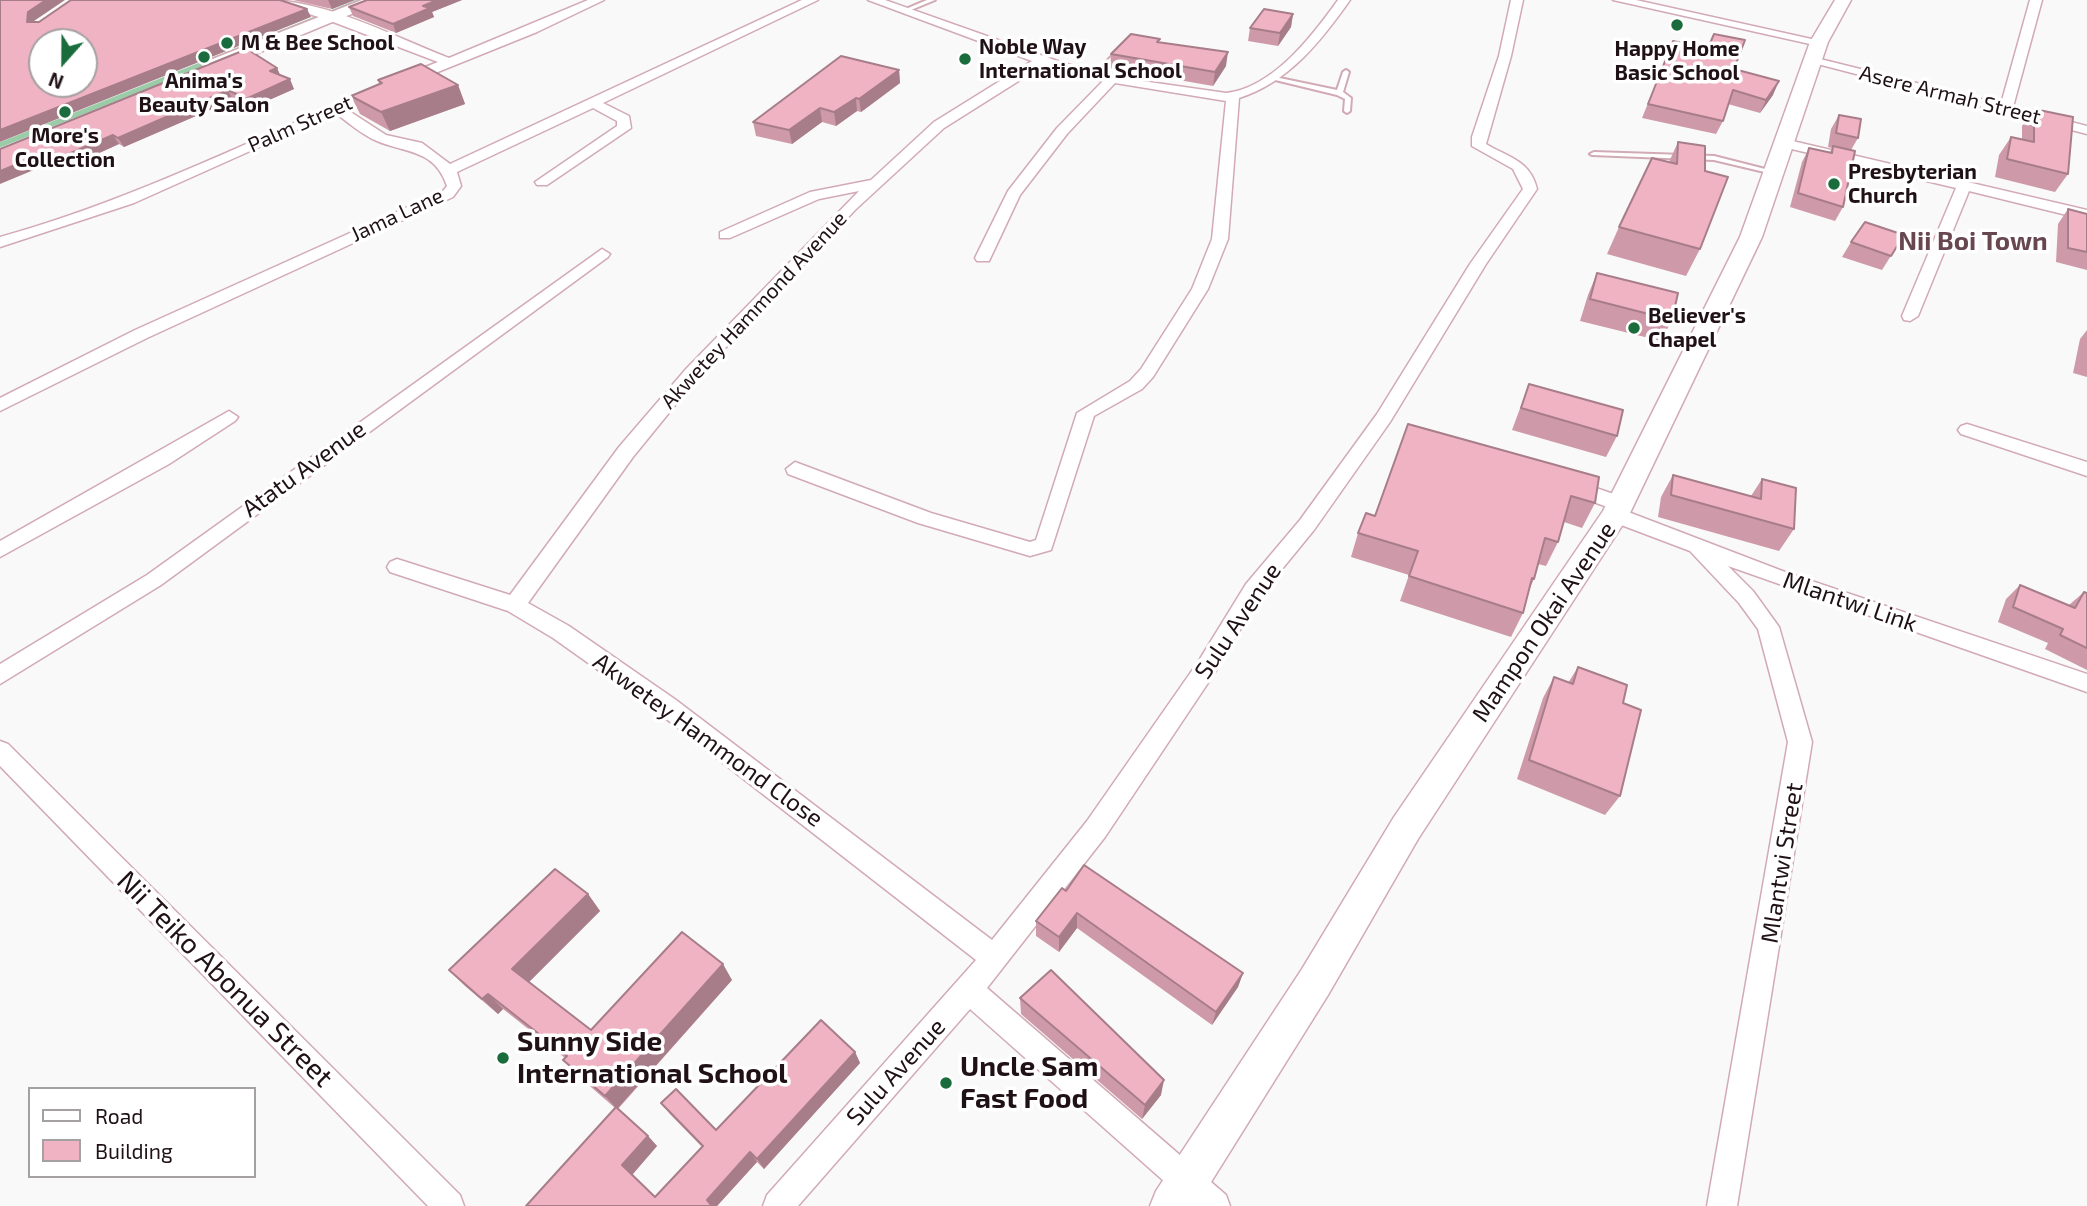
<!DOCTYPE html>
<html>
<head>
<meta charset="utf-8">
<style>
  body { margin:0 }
  #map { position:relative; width:2087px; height:1206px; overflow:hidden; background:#f9f9f9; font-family:"Exo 2",sans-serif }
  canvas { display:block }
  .legend { position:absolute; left:28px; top:1087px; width:228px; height:91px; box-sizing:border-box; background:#fff; border:2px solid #a5a0a1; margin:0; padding:9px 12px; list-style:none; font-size:21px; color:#1f1115 }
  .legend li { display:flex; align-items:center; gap:14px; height:35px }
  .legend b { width:35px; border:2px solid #a5a0a1 }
  .north { position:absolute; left:28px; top:28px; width:70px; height:70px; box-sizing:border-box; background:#fff; border:2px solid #a5a0a1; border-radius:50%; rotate:201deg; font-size:19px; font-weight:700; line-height:28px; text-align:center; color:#1f1115 }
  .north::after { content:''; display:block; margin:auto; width:24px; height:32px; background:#1b6c3c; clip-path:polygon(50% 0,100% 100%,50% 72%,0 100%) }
</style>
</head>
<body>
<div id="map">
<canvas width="2087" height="1206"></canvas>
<ul class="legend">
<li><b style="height:9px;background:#fff"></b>Road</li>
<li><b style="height:19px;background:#efb3c4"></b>Building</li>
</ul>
<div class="north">N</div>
</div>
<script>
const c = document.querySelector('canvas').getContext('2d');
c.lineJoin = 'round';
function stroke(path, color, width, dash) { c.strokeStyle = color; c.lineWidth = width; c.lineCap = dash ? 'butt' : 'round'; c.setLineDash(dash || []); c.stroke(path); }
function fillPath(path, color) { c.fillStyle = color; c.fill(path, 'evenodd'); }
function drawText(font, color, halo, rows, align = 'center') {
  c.font = font + ' "Exo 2",sans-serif'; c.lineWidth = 7; c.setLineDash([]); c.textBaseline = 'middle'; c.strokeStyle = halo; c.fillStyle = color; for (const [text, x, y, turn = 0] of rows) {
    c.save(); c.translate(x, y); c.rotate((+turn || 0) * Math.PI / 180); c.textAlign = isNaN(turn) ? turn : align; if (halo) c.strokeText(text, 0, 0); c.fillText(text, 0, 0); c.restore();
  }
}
stroke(new Path2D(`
  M0,145L363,0`), '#9acca8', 5);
const lane = new Path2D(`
  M927,0H935L906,12L901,11Z
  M1118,50L1123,51L1097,77H1093V75Z
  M1346,70L1349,72L1343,92L1351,98L1350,111L1347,113L1344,111L1345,99L1337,95L1267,78L1270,76L1337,90L1343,72Z
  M1594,152L1714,156L1777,172L1773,174L1714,160L1592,155L1590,154Z`);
const street = new Path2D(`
  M265,0C327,0 392,36 449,58L588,0H604L537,32L346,109L386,135L422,143L450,164L802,0H818L603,103L629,116L631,128L547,185H537L535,182L617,126V121L593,108L457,172L461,186L453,197L147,338L0,411V398L135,330L443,191L447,186C435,149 405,153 377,141C362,135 348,122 335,113L134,203L0,247V237C152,195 291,119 438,62L328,20Z
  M868,0H885L1063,63L1135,80L1226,93C1273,88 1313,35 1338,0H1350C1322,40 1288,83 1239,98L1228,239L1208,289L1153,377L1142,389L1094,416L1051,550L1030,556L918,523L788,474L786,469L795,462L931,513L1030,542L1036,540L1077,413L1130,381L1141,369L1192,289L1212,239L1226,101L1115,83L1067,134L1020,195L989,261H977L975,258L1008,191L1057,128L1103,81L1044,65L944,128L855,210L698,377L633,457L528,603L569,626L676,700L992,940L1087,821L1198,662L1246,584L1300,520L1377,414L1470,264L1523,189L1513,169L1472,146V137L1499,56L1511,0H1523L1511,56L1486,144C1509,158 1530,160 1537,189L1486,264L1390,422L1314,530L1260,596L1214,674L1105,837L987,988L1226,1195L1230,1206H1192L970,1009L798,1206H763L767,1195L976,960L660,714L553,638L508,611L390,572L387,567L390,562L397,559L510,595L619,447L686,369L859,191L819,199L730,238H720V232L810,192L871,180L934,122L1032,61Z
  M1613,0H1636L1825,42L1819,46Z
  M2030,0H2042L2013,107L2087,126V134L1806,61L1812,57L2001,104Z
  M1784,139L2087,210V220L1969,191L1918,316L1910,321L1904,320L1902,316L1956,188L1779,146L1777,143Z
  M602,249L610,254L608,257L161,585L0,684V664L147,575Z
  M229,411L238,417L235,421L169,464L0,557V541Z
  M1967,424L2087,462V476L1961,434L1958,430L1961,426Z
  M1570,479L1628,499L1631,504L1623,510L1785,572L2087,674V692L1728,566L1753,591L1779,627L1812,742L1737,1206H1707L1788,742L1758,629L1739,603L1690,551L1608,520L1605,515L1613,509L1563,491L1560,486L1563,481Z
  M0,741L8,744L460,1195L464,1206H428L0,766Z`);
const secondary = new Path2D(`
  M362,0H385L217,70H205L202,66L205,62Z
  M1835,0H1851L1828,42L1762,237L1629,515L1418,839L1328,995L1196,1206H1150L1156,1191L1302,969L1394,817L1603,511L1740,237L1810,42Z`);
stroke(lane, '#d2aab5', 4);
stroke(street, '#d2aab5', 3);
stroke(secondary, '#d2aab5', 3);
fillPath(lane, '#fff');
fillPath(street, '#fff');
fillPath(secondary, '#fff');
fillPath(new Path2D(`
  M293,0H355L332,9Z
  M367,0H462L432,12L434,17L396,33L353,16L349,7Z
  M1293,14L1291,27L1278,46L1248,41L1250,28Z
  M1673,41L1734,69L1773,95L1760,113L1728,104L1723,121L1716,134L1642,118Z
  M1159,42L1226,66L1213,86L1110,68L1111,54Z
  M277,68L280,76L294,89L251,108L233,100L124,147L119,144L66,168L53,162L0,149Z
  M899,70L900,83L861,112L857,111L836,126L822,122L792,144L756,136L753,122Z
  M378,80L458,85L465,104L390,131L360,114L351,96L379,84Z
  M2034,109L2068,174L2055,192L1995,177L1999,155L2011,137L2022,139V126Z
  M1839,115L1858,138L1851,150L1843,207L1835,221L1790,207L1802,162L1809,148L1830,152L1832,148L1828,147L1831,129Z
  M1678,142L1700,249L1686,276L1607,254L1619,227L1669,162Z
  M2068,209L2087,214V270L2056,262L2058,224Z
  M1904,235L1882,270L1842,257L1851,242Z
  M1597,273L1672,320L1661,341L1580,321L1588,295Z
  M2087,330V377L2073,373L2080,339Z
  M1529,384L1617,436L1606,457L1512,430Z
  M1408,424L1595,503L1582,528L1564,522L1558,542L1546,566L1538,564L1534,579L1529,590L1523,613L1511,637L1400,601L1409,575L1351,557L1358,533L1375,516Z
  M1673,475L1751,496L1762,479L1794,529L1779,551L1658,517L1661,497Z
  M2020,585L2069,605L2084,592L2087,593V670L2045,649L2048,643L1998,622L2006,599Z
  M1578,667L1623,703L1620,796L1605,815L1517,779L1543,698L1554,677L1568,683Z
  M1066,891L1243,973L1238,987L1212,1025L1077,928L1059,952L1036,936V921Z
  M588,894L600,911L529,982L591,1030L732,980L618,1109L648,1136L657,1146L632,1175L655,1197L702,1147L670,1114L661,1103L716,1130L855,1052L860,1063L764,1169L757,1162L717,1206H526L615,1108L576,1074L563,1060L565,1058L503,1009L498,1014L465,986L449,970Z
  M1020,998L1161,1095L1142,1119L1021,1014Z`), '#ce9aa9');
fillPath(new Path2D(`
  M46,0H65L34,21L33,31L27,22L28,12Z
  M328,0H355L332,9Z
  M437,0H462L432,12L434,17L396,33L393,24L423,6Z
  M307,9L311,17L0,142V130Z
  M1293,14L1291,27L1278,46L1280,33Z
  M1228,52L1226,66L1213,86L1215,72Z
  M277,68L281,77L270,71Z
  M899,70L900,83L861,112L859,99Z
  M290,79L294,89L251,108L246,99Z
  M1779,81L1773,95L1760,113L1766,100Z
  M458,85L465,104L390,131L381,112Z
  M228,90L233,100L124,147L118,138Z
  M856,98L857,111L836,126L834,112Z
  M820,108L822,122L792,144L789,130Z
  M113,135L119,144L66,168L59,158Z
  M47,152L53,162L0,184V171Z
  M588,894L600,911L526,985L512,969Z
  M1077,913V928L1059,952V937Z
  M723,964L732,980L617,1109L605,1096Z
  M1243,973L1238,987L1212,1025L1216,1012Z
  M488,994L503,1009L498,1014L482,999Z
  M855,1052L860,1063L764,1169L757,1159Z
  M1164,1080L1161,1095L1142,1119L1145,1105Z
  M648,1136L657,1146L632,1175L622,1165Z
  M750,1152L757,1162L717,1206H712L707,1200Z`), '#a77d89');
const building = new Path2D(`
  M0,0H46L28,12L27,22H39L71,0H280L307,9L0,130ZM42,42H84V84H42Z
  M367,0H437L423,6L430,8L393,24L349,7Z
  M1264,9L1293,14L1280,33L1250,28Z
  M1131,34L1160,39L1157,42L1228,52L1215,72L1111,54Z
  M1714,34L1745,40L1734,69L1779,81L1766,100L1733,90L1723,121L1648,104L1673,41L1708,48Z
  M247,49L277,68L270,71L290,79L246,99L228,90L118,138L113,135L59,158L47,152L0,171V149Z
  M841,56L899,70L859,99L856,98L834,112L820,108L789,130L753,122Z
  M421,64L458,85L381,112L351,96L382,83L378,80Z
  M2034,109L2073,117L2068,174L2007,159L2011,137L2034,142Z
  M1839,115L1861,119L1858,138L1836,133Z
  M1678,142L1705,146V171L1728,177L1700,249L1619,227L1652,158L1677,164Z
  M1833,146L1855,151L1843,207L1798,193L1809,148L1832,153Z
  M2068,209L2087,214V252L2068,248Z
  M1865,222L1904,235L1891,256L1851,242Z
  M1597,273L1678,293L1672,320L1590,299Z
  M1529,384L1623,410L1617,436L1521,408Z
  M1408,424L1599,477L1595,503L1571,496L1558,542L1545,538L1534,579L1532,578L1523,613L1409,576L1418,551L1358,533L1366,513L1375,516Z
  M1673,475L1761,499L1762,479L1796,488L1794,529L1671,495Z
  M2020,585L2075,608L2084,592L2087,593V648L2060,635L2063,629L2013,607Z
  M1578,667L1627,685L1623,703L1641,710L1620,796L1529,760L1554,677L1573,684Z
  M1084,865L1243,973L1216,1012L1077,913L1059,937L1036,921L1062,888L1066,891Z
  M555,869L588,894L512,969L591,1030L682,932L723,964L605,1096L563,1060L567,1056L488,994L482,999L449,970Z
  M1051,970L1164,1080L1145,1105L1020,998Z
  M821,1020L855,1052L757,1159L750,1152L707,1200L712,1206H526L616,1107L648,1136L622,1165L655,1197L703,1146L661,1103L676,1089L716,1130Z`);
fillPath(building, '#efb3c4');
stroke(building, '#a77d89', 2);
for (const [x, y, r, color] of [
  [1677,25,7,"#1b6c3c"],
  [227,43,7,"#1b6c3c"],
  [204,57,7,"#1b6c3c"],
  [965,59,7,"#1b6c3c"],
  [65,112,7,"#1b6c3c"],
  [1834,184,7,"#1b6c3c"],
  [1634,328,7,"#1b6c3c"],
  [503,1058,7,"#1b6c3c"],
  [946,1083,7,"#1b6c3c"]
]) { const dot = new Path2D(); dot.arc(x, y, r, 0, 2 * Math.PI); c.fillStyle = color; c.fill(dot); stroke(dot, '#fff', 2.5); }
drawText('bold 21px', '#1f1115', '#fff', [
  ["M & Bee School",241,43],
  ["Noble Way",979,47],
  ["International School",979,71],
  ["Happy Home",1677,49,"center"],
  ["Basic School",1677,73,"center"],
  ["Anima's",204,81,"center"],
  ["Beauty Salon",204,105,"center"],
  ["More's",65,136,"center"],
  ["Collection",65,160,"center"],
  ["Presbyterian",1848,172],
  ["Church",1848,196],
  ["Believer's",1648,316],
  ["Chapel",1648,340]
], 'left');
drawText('21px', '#1f1115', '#fff', [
  ["Asere Armah Street",1950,95,14],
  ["Palm Street",300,124,-24],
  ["Jama Lane",397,215,-25],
  ["Akwetey Hammond Avenue",754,310,-47]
]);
drawText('24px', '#1f1115', '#fff', [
  ["Atatu Avenue",304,469,-36],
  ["Mlantwi Link",1850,602,19],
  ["Sulu Avenue",1238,621,-56],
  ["Mampon Okai Avenue",1544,622,-56],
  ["Akwetey Hammond Close",708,740,36],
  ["Mlantwi Street",1782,863,-81],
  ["Sulu Avenue",896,1072,-48]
]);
drawText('bold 26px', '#684751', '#fff', [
  ["Nii Boi Town",1973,241]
]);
drawText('28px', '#1f1115', '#fff', [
  ["Nii Teiko Abonua Street",225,979,45]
]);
drawText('bold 28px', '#1f1115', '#fff', [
  ["Sunny Side",517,1042],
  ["International School",517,1074],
  ["Uncle Sam",960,1067],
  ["Fast Food",960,1099]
], 'left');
</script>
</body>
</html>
